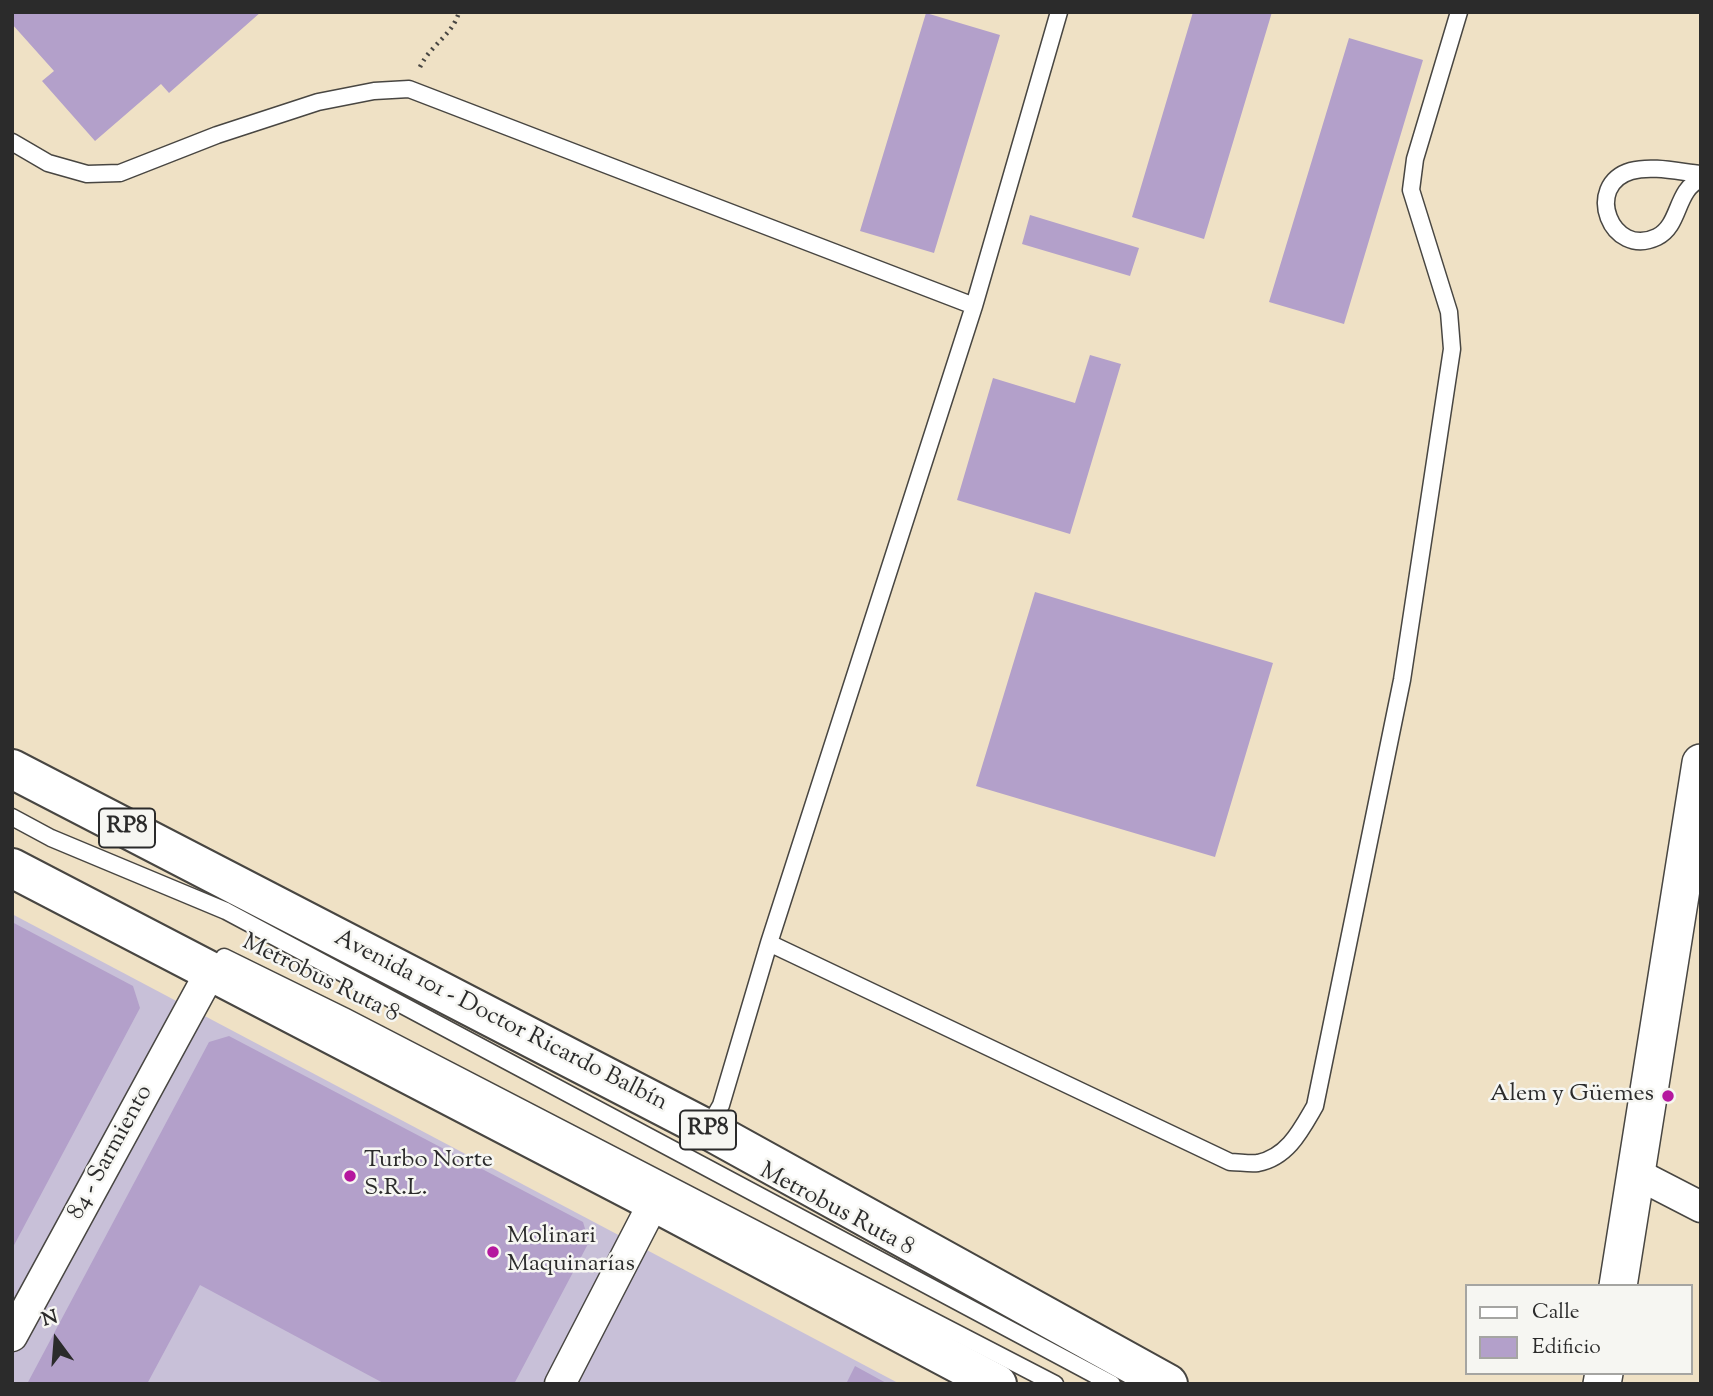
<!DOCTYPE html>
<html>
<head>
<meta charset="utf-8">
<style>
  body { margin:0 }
  #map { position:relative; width:1713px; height:1396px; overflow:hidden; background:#efe1c5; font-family:"Sorts Mill Goudy",serif }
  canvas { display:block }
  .frame { position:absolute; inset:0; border:14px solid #2b2b2b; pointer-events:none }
  .legend { position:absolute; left:1465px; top:1284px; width:228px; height:91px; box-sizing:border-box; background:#f6f6f2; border:2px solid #a5a5a2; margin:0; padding:9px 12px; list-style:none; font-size:21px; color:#2b2b2b }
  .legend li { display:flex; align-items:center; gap:14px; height:35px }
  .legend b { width:35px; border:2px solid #a5a5a2 }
  .north { position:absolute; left:21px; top:1305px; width:70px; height:70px; -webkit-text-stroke:5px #f6f6f2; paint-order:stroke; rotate:344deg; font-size:19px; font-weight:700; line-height:28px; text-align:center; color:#2b2b2b }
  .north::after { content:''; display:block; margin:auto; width:24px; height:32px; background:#2b2b2b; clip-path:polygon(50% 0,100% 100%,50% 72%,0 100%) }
</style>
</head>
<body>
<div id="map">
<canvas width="1713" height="1396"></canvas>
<div class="frame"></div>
<ul class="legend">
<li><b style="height:9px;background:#fff"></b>Calle</li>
<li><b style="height:19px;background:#b3a0ca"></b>Edificio</li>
</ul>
<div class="north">N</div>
</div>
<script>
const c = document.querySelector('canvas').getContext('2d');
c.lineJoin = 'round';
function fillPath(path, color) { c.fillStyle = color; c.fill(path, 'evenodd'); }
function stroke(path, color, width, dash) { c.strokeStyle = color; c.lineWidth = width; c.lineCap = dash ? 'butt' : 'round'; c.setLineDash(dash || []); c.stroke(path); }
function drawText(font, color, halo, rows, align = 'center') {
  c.font = font + ' "Sorts Mill Goudy",serif'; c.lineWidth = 5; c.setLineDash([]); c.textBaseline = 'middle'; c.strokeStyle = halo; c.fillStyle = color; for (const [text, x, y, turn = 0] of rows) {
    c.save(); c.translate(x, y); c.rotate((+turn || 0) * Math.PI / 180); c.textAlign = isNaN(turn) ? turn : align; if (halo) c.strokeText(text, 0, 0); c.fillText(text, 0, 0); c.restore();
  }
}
fillPath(new Path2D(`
  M12,914L900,1384H12Z`), '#c8c0d8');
fillPath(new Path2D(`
  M12,12H261L169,93L161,84L95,141L42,81L54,71L12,24Z
  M1193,12H1272L1204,239L1132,217Z
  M926,13L1000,35L934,253L860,231Z
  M1349,38L1423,60L1344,324L1269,302Z
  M1030,215L1139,248L1130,276L1022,244Z
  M1090,355L1121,364L1070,534L957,500L993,378L1075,403Z
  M1035,592L1273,663L1215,857L976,786Z
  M12,922L133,986L140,1008L12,1249Z
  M229,1036L583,1222L589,1242L514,1384H385L200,1285L147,1384H27L209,1042Z
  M855,1366L888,1384H846Z`), '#b3a0ca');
const service = new Path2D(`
  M12,142L48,163L87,174L120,173L217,135L318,102L374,91L409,89L974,306
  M1701,174C1680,172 1652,165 1631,171C1583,185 1611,259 1657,237C1681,225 1675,190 1701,179
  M12,817L51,838L226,911L1112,1384
  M769,943L1230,1162C1239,1162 1249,1164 1258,1163C1288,1157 1301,1130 1315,1106L1402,680L1452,349L1449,312L1411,190L1415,159L1459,12
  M224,957L346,1017L1055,1384
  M707,1129L721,1105L769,943L974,306L1059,12`);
const minor = new Path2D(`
  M1637,1174L1701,1207
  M12,1336L211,971
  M560,1384L654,1202`);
const tertiary = new Path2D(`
  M1618,1286L1701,763
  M1602,1384L1604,1373`);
const primary = new Path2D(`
  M12,769L707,1129L1168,1384
  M12,868L654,1202L997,1384`);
stroke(service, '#484642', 19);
stroke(minor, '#484642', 33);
stroke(tertiary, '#484642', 40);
stroke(primary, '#484642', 42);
stroke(new Path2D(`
  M420,67C431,44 452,36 459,12`), '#484642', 4.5, [2, 5]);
stroke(service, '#fff', 16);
stroke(minor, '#fff', 30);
stroke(tertiary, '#fff', 37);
stroke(primary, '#fff', 38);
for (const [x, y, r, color] of [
  [1668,1096,7,"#b5179e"],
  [350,1176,7,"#b5179e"],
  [493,1252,7,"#b5179e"]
]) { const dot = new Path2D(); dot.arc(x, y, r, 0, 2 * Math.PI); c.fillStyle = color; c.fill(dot); stroke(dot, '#f6f6f2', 2.5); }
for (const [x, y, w] of [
  [127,828,56],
  [708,1130,56]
]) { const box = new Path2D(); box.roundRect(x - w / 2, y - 19.5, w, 39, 5); c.fillStyle = '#f6f6f2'; c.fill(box); stroke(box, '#2b2b2b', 2); }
drawText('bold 23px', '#2b2b2b', null, [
  ["RP8",127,828],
  ["RP8",708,1130]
]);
drawText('24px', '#2b2b2b', '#f6f6f2', [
  ["Metrobus Ruta 8",320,980,26],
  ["Avenida 101 - Doctor Ricardo Balbín",500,1022,27],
  ["84 - Sarmiento",112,1153,-61],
  ["Metrobus Ruta 8",836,1211,28]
]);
drawText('24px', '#2b2b2b', '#f6f6f2', [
  ["Alem y Güemes",1654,1096,"right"],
  ["Turbo Norte",364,1162],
  ["S.R.L.",364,1190],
  ["Molinari",507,1238],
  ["Maquinarías",507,1266]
], 'left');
</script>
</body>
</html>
